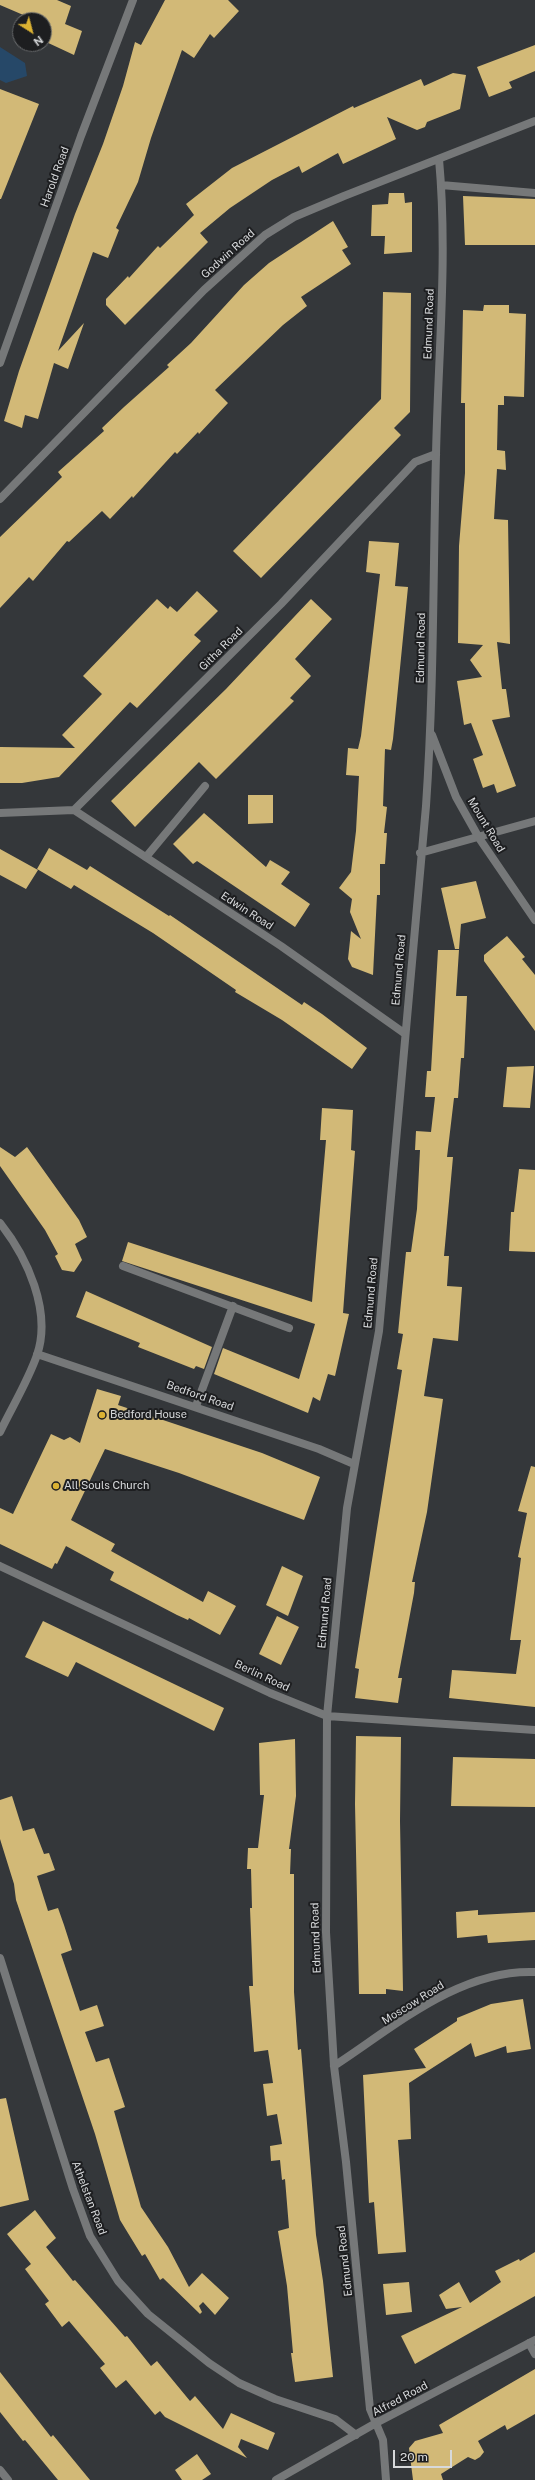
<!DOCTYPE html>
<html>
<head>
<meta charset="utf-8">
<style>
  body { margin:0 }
  #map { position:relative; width:535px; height:2480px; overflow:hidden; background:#34373a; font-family:"Public Sans",sans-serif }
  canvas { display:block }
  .north { position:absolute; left:12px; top:12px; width:40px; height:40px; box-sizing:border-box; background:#1d1e20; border:1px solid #67696b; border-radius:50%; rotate:144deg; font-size:11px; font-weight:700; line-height:16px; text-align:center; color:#d7d9db }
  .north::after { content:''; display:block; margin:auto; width:14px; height:18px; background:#dbb233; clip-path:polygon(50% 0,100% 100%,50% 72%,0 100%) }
  .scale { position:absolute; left:393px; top:2450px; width:59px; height:18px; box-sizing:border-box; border:2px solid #d7d9db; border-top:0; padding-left:5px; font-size:12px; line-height:14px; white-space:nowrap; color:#d7d9db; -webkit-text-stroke:3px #1d1e20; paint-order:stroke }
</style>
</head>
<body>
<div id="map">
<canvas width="535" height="2480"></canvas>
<div class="north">N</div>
<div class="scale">20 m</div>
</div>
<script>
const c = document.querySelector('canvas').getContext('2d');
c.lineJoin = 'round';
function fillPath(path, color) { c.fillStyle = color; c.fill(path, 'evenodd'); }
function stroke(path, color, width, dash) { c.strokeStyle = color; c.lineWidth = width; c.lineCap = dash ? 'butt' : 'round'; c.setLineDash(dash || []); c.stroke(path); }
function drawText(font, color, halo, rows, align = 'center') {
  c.font = font + ' "Public Sans",sans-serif'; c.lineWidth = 4; c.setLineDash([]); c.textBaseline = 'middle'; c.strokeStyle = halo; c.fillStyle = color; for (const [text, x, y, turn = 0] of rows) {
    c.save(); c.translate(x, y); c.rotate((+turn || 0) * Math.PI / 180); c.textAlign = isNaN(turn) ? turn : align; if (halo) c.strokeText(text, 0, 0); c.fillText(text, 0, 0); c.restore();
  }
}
fillPath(new Path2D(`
  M0,47L25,63L27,76L6,83L0,80Z`), '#264868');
fillPath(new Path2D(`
  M0,0H57L71,6L65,24L82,31L74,55L44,41V20H35L0,5Z
  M165,0H228L239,11L214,38L210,34L194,58L182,50L151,138L138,182L116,228L119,230L108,258L93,252L84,277L58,351L84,323L68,369L54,363L38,419L25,415L22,428L4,421L19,371L75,214L103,144L123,86L135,42L141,45Z
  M535,45V71L509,82L512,88L489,97L477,67Z
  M453,73L466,75L460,109L427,122L425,127L417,130L387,117L396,139L343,164L338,153L302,173L299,166L272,180L230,208L200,233L208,242L125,325L106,305V299L128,276L129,278L158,246L160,248L194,215L186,204L232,168L353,106L354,108L421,79L424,86Z
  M0,89L39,104L1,199H0Z
  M389,193H404L405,203L412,202V252L384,254L385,236H371L372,205L388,204Z
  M463,196L535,199V245H465Z
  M333,221L348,247L342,250L351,264L301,297L307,306L283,325L215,390L228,403L199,434L198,432L177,454L175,452L133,498L132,496L110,519L102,511L69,542L67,541L33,581L29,577L0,608V537L62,477L58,472L104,431L102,428L124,407L169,367L167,365L191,343L244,285L269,263Z
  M383,292L411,293L410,412L394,428L401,435L261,578L233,551L381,399Z
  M484,305H509V313L526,314L524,397L504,396V405H498L497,450L505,451L506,470L497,469L494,519L508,520L510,644L497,642L502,689H506L510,717L492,720L516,786L497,793L494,784L483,788L473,759L483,755L471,723L464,725L457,681L482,677L470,660L483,645L458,643L459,546L465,473V403H461L463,310L483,311Z
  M369,541L399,543L395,586L408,587L393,739L391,750L385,749L383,806L387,807L384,833H387L385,864H380V895H377L373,975L352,967L348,959L351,931L361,939L350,912L352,899L339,888L351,872L356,831L359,776L346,775L348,748L358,749L361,736L380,574L366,572Z
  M197,591L218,611L194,635L201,641L137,708L130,702L59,777L22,783H0V747L75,748L62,735L102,694L83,676L157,599L168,609L170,606L177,612Z
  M311,599L332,619L295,659L311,676L290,698L294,701L216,779L199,762L135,827L111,801L226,689Z
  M248,795H273V823L248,824Z
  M204,813L266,867L270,860L290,872L281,884L310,904L295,927L197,861L193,864L173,844Z
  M49,848L87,870L90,866L169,916L170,915L302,1005L304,1002L322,1014L367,1048L352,1069L282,1020L235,992L236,990L153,933L74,885L71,889L37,869Z
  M0,849L38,870L26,889L0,875Z
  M476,881L486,918L461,924L459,949H455L441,888Z
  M507,936L525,957L522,959L535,975V1031L484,961V955Z
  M438,950H459L456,996H467L464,1058H461L458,1098H454L447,1157H453L444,1256H449L447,1286L462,1287L458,1341L433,1338L424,1396L443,1399L427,1512L412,1582H415L414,1593L398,1678H402L398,1703L355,1698L359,1669L355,1668L402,1370L397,1369L403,1334L398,1333L406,1252H411L417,1209L420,1150H415L416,1131L431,1132L435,1097H425L427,1071H431Z
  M534,1066L530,1108L503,1107L507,1067Z
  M322,1108L353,1110L351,1150L355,1151L343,1313L349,1314L335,1376L328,1374L320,1401L313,1397L308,1413L214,1374L223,1348L299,1379L315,1324L122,1261L128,1242L312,1302L326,1140H320Z
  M0,1147L15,1157L27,1147L79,1220L87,1237L75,1244L82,1260L74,1272L62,1270L55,1256L58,1254L45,1230L0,1166Z
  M519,1169L535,1170V1252L509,1251L511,1212H514Z
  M86,1291L212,1347L204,1369L196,1366L194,1369L138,1347L140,1343L76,1317Z
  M97,1389L121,1396L118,1405L262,1453L320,1477L304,1520L179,1473L105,1449L71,1520L115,1544L111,1551L203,1602L208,1591L236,1606L220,1635L189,1618L188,1620L177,1615L110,1580L114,1572L66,1546L57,1564L55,1563L52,1569L0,1544V1508L13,1514L51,1434L64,1440L70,1437L80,1443Z
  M531,1466L535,1467V1707L449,1698L452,1670L516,1674L521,1640H510L521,1558L518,1557L527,1513L518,1511Z
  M282,1566L303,1576L288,1616L266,1605Z
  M277,1616L299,1627L281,1665L259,1654Z
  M43,1621L224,1708L214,1731L76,1662L68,1677L25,1657Z
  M356,1736L401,1737L400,1821L403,1991L386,1989V1994H359L355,1804Z
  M295,1739L296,1796L289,1849H291L290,1874H294V1992L298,2050L301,2049L316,2235L323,2281L333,2377L295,2382L291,2353H293L287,2286L278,2231L289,2228L285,2179L282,2180L280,2160L271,2161L270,2146L282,2144L277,2114L267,2116L263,2084L273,2083L268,2050L254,2052L249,1986H253L250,1908H252L251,1869H247L248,1848H258L264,1795H260L259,1743Z
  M453,1757L535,1759V1807L451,1806Z
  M12,1796L23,1831L34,1828L44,1854L49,1853L55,1870L37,1876L48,1911L58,1908L64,1925L72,1950L61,1954L80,2011L97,2005L104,2026L85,2032L96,2062L109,2058L125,2107L114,2111L141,2207L168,2247L189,2287L202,2273L229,2298L215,2315L203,2302L199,2306L202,2312L200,2314L163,2278L160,2280L145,2254L142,2256L120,2220L95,2134L16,1900L14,1884L0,1839V1800Z
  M478,1910V1915L535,1912V1940L488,1943L487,1935L457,1938L456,1912Z
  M523,1999L531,2049L507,2053L506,2046L475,2057L471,2043L409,2083L411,2139L398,2140L406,2252L378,2254L374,2202L369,2203L363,2075L426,2068L414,2049L457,2021V2018L491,2004Z
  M6,2098L29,2200L0,2207V2099Z
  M35,2210L56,2238L46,2247L73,2281L75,2280L125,2337L127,2336L151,2366L157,2361L190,2401L195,2396L223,2429L231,2413L275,2433L268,2450L241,2439L238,2447L247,2458L165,2417L160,2411L155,2415L126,2380L116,2388L100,2368L105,2364L69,2321L62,2327L45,2304L49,2301L25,2269L31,2264L7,2234Z
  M535,2252V2296L415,2364L401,2336L462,2307L446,2309L439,2295L459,2282L470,2303L501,2282L495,2271L519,2259L520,2261Z
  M409,2282L412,2312L386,2315L383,2284Z
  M535,2369V2414L507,2430L505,2425L478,2441L484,2452L480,2457L475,2460L468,2457L441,2474L443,2480H413L409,2448L415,2441L443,2433L439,2425Z
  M0,2372L51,2437L53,2435L90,2480H58L25,2440L23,2441L0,2412Z
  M197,2454L211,2474L202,2480H182L175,2470Z`), '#d2b977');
stroke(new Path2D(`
  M146,857L205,786
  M123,1266L289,1328
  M196,1406L233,1306
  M529,2343L535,2354`), '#767879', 8);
stroke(new Path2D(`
  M441,185L535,193
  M0,363L81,136L133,0
  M0,499L204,290L265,235L294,217L344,196L535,121
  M432,735L456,797L479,838L535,920
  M74,810L281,946L404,1033
  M0,813L74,810L281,604L415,462L436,454
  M420,853L535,821
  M0,1223C27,1257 52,1311 37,1355C28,1381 12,1407 0,1432
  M37,1354L319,1449L354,1464
  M0,1566L270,1693L327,1716L535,1730
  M0,1958L73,2189L90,2236L118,2281L148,2314L209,2363L239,2383L275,2399L335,2419L356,2435
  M334,2066C394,2027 459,1969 535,1972
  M0,2470L8,2480
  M276,2480L376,2423L535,2340
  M386,2480L383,2440L370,2409L346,2162L334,2066L326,1932L327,1716L347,1508L379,1331L426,806C434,689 433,572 436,455C438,356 448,257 439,159`), '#767879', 8);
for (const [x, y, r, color] of [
  [102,1415,4,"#dbb233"],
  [56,1486,4,"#dbb233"]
]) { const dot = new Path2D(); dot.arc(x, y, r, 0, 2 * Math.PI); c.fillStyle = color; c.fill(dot); stroke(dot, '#1d1e20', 1.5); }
drawText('11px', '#d7d9db', '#1d1e20', [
  ["Harold Road",55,177,-70],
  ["Godwin Road",228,254,-42],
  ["Edmund Road",429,324,-88],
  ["Edmund Road",421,648,-89],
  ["Githa Road",221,649,-45],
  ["Mount Road",486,825,59],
  ["Edwin Road",247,911,33],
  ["Edmund Road",399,970,-85],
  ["Edmund Road",371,1293,-85],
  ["Bedford Road",200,1396,19],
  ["Edmund Road",325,1613,-85],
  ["Berlin Road",262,1676,25],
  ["Edmund Road",316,1938,-92],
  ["Moscow Road",413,2003,-32],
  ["Athelstan Road",89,2198,69],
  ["Edmund Road",345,2261,-96],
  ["Alfred Road",400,2399,-28]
]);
drawText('11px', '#d7d9db', '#1d1e20', [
  ["Bedford House",110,1415],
  ["All Souls Church",64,1486]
], 'left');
</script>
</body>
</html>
